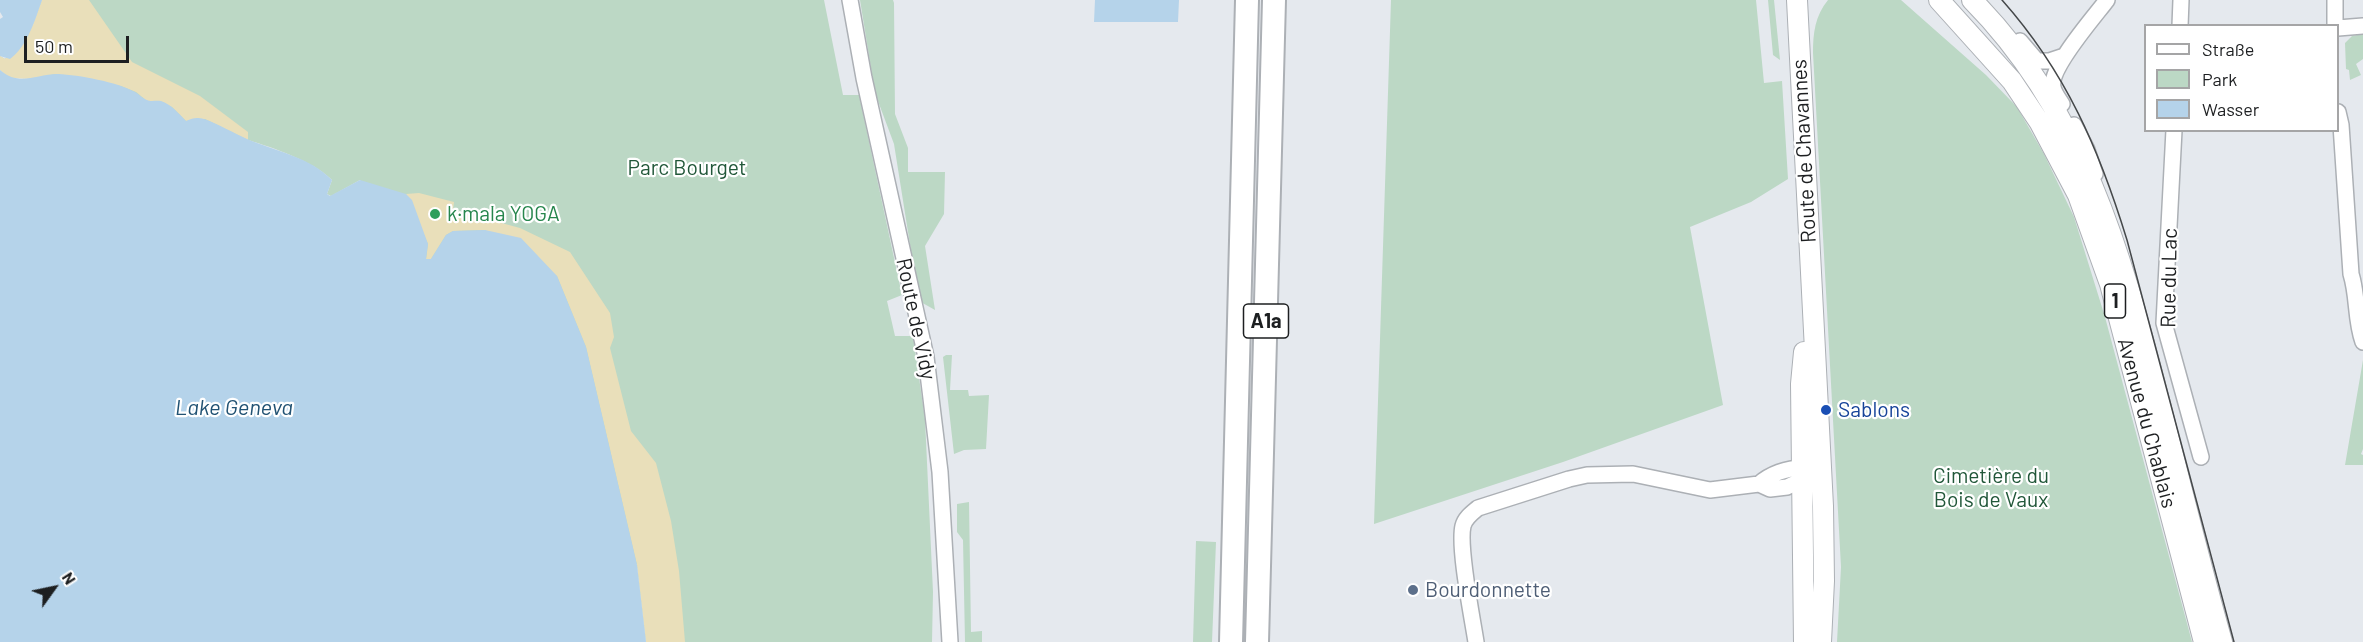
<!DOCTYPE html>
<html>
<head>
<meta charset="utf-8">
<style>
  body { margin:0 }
  #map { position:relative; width:2363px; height:642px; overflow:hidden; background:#e5e9ee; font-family:Barlow,sans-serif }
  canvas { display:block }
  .legend { position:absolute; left:2144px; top:24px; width:195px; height:108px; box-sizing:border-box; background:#fff; border:2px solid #a5a5a6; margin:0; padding:8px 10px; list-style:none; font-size:18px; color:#1d1f21 }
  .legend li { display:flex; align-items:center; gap:12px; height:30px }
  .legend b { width:30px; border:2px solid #a5a5a6 }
  .north { position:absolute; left:24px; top:558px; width:60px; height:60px; -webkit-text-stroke:4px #fff; paint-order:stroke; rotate:57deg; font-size:16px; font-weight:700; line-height:24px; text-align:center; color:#1d1f21 }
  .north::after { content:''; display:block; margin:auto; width:21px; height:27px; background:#1d1f21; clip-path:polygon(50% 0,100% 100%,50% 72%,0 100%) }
  .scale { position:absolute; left:24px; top:36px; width:105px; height:27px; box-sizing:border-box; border:3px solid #1d1f21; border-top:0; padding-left:8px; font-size:18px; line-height:21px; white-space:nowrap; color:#1d1f21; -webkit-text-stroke:4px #fff; paint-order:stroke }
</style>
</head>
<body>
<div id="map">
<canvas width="2363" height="642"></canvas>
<ul class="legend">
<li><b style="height:8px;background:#fff"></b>Straße</li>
<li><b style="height:16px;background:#bcd8c5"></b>Park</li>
<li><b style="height:16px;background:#b5d3ea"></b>Wasser</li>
</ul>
<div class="north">N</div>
<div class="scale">50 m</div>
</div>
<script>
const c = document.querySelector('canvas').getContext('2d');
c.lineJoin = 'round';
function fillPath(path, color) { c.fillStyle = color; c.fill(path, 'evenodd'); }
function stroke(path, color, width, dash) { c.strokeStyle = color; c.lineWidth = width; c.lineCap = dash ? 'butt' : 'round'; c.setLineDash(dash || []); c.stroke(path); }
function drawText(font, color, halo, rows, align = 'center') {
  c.font = font + ' Barlow,sans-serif'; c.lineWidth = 4.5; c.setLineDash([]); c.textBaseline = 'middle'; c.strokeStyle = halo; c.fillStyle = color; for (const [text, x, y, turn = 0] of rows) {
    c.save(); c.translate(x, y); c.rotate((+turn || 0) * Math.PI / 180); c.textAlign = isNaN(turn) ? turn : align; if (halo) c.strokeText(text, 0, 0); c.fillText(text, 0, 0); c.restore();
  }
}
fillPath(new Path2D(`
  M42,0H824L843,95H859L902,295L887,301L895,336H913L925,419L933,592L932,642H646L637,565L360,180L331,196L327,194L332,180C304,151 216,131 176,120C117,103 59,87 0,70V56L5,59L32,27Z
  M860,0H893L894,3L895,114L908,148V172H945L944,214L925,246L935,310L919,301L894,144L875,93Z
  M1391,0H1756L1764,83L1782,81L1788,179L1751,202L1690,227L1723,405L1563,462L1374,524Z
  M1768,0H1774L1780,60L1773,55Z
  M1828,0H1901L1986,75L2017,107L2044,154L2074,217L2105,317L2192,642H1837L1841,567L1813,53C1813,33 1815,16 1828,0Z
  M2363,34V59L2356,64L2361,75L2350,80L2349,70L2346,69L2345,43L2352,36Z
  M946,355H952L950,390H968L969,396L989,395L986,449L964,450L954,454L943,357Z
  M2363,360V449L2361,454L2363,455V465H2345Z
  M969,502L971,632L982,631V642H965L963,540L957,532V504Z
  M1196,541L1216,542L1212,642H1193Z`), '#bcd8c5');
fillPath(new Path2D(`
  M42,0H89L132,62L200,96L248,132V140L205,119L186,121L172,107L160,101H147L136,92L121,86L55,74L31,79L9,78L0,70V56L5,59L32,27Z
  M419,193L454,202L453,210L520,228L570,252L610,313L614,337L610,348L631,431L656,463L671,521L679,571L685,642H646L637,565L586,347L557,276L485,230L453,231L446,235L431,259H426L428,244L406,194Z`), '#e9dfba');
fillPath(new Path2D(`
  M0,0H42C35,20 27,47 10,59L0,56V19L3,17L0,12Z
  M1095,0H1179L1178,22H1094Z
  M0,70C20,87 35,74 58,74C79,75 117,82 135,92C139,94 143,99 147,100C151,102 156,100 161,101C171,104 179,114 186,121C193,118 196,117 204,119C219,124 233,133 247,139C275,151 310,157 332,180L327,194L330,196L360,180L406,194L412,200L428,244L426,259H431L446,235L453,231L485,230L521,238L557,276L586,347L637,565L646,642H0Z`), '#b5d3ea');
const minor = new Path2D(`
  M850,0L864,78L926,357L940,472L950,642
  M2180,26L2181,0
  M2335,26V0
  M2338,28L2363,26
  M2020,41L2037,61H2049L2064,56
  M2062,104C2059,99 2054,93 2053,87C2049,68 2095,16 2107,0
  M2338,112L2341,125L2351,274C2358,296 2355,320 2363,342
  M2074,125L2087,150L2095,174
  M2174,130L2164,323L2201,457
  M1759,484C1770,474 1787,468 1802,468L1808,475
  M1476,642C1472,616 1458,547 1463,526C1465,518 1472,513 1478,508L1569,479L1587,475L1633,474L1710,490L1759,484L1770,489L1787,487L1802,480L1808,473`);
const major = new Path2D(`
  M1797,0L1823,506L1824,581L1821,642
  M1939,0L2012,81L2040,123L2078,195L2110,284L2204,642
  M1972,0C2082,111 2120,250 2158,396C2179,478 2199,560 2222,642
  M1804,352L1801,384L1804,642`);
const highway = new Path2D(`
  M1231,642L1247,0
  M1257,642L1274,0`);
stroke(minor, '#acb0b5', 18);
stroke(major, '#acb0b5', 22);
stroke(highway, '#acb0b5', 26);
stroke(minor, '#fff', 15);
stroke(major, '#fff', 20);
stroke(highway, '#fff', 22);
stroke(new Path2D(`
  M2002,0C2066,72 2099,149 2127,240L2234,642`), '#45484a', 1.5);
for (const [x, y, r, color] of [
  [435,214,6,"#2e9e5b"],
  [1826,410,6,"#1a4fb4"],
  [1413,590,6,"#5c6f8a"]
]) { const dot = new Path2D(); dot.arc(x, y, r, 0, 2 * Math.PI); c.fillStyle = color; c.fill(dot); stroke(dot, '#fff', 2); }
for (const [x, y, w] of [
  [2115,301,21],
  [1266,321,45]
]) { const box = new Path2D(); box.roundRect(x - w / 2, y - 17, w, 34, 4.5); c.fillStyle = '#fff'; c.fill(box); stroke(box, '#1d1f21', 1.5); }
drawText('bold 20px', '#1d1f21', null, [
  ["1",2115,301],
  ["A1a",1266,321]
]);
drawText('21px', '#1d1f21', '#fff', [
  ["Route de Chavannes",1804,151,-93],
  ["Rue du Lac",2169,278,-89],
  ["Route de Vidy",916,319,78],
  ["Avenue du Chablais",2147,423,75]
]);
drawText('21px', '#215739', '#fff', [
  ["Parc Bourget",687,168],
  ["Cimetière du",1991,476],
  ["Bois de Vaux",1991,500]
]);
drawText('21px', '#27864d', '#fff', [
  ["k·mala YOGA",447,214]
], 'left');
drawText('21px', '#164399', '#fff', [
  ["Sablons",1838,410]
], 'left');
drawText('21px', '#4e5e75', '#fff', [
  ["Bourdonnette",1425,590]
], 'left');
drawText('italic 22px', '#215273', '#fff', [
  ["Lake Geneva",234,408]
]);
</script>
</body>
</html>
